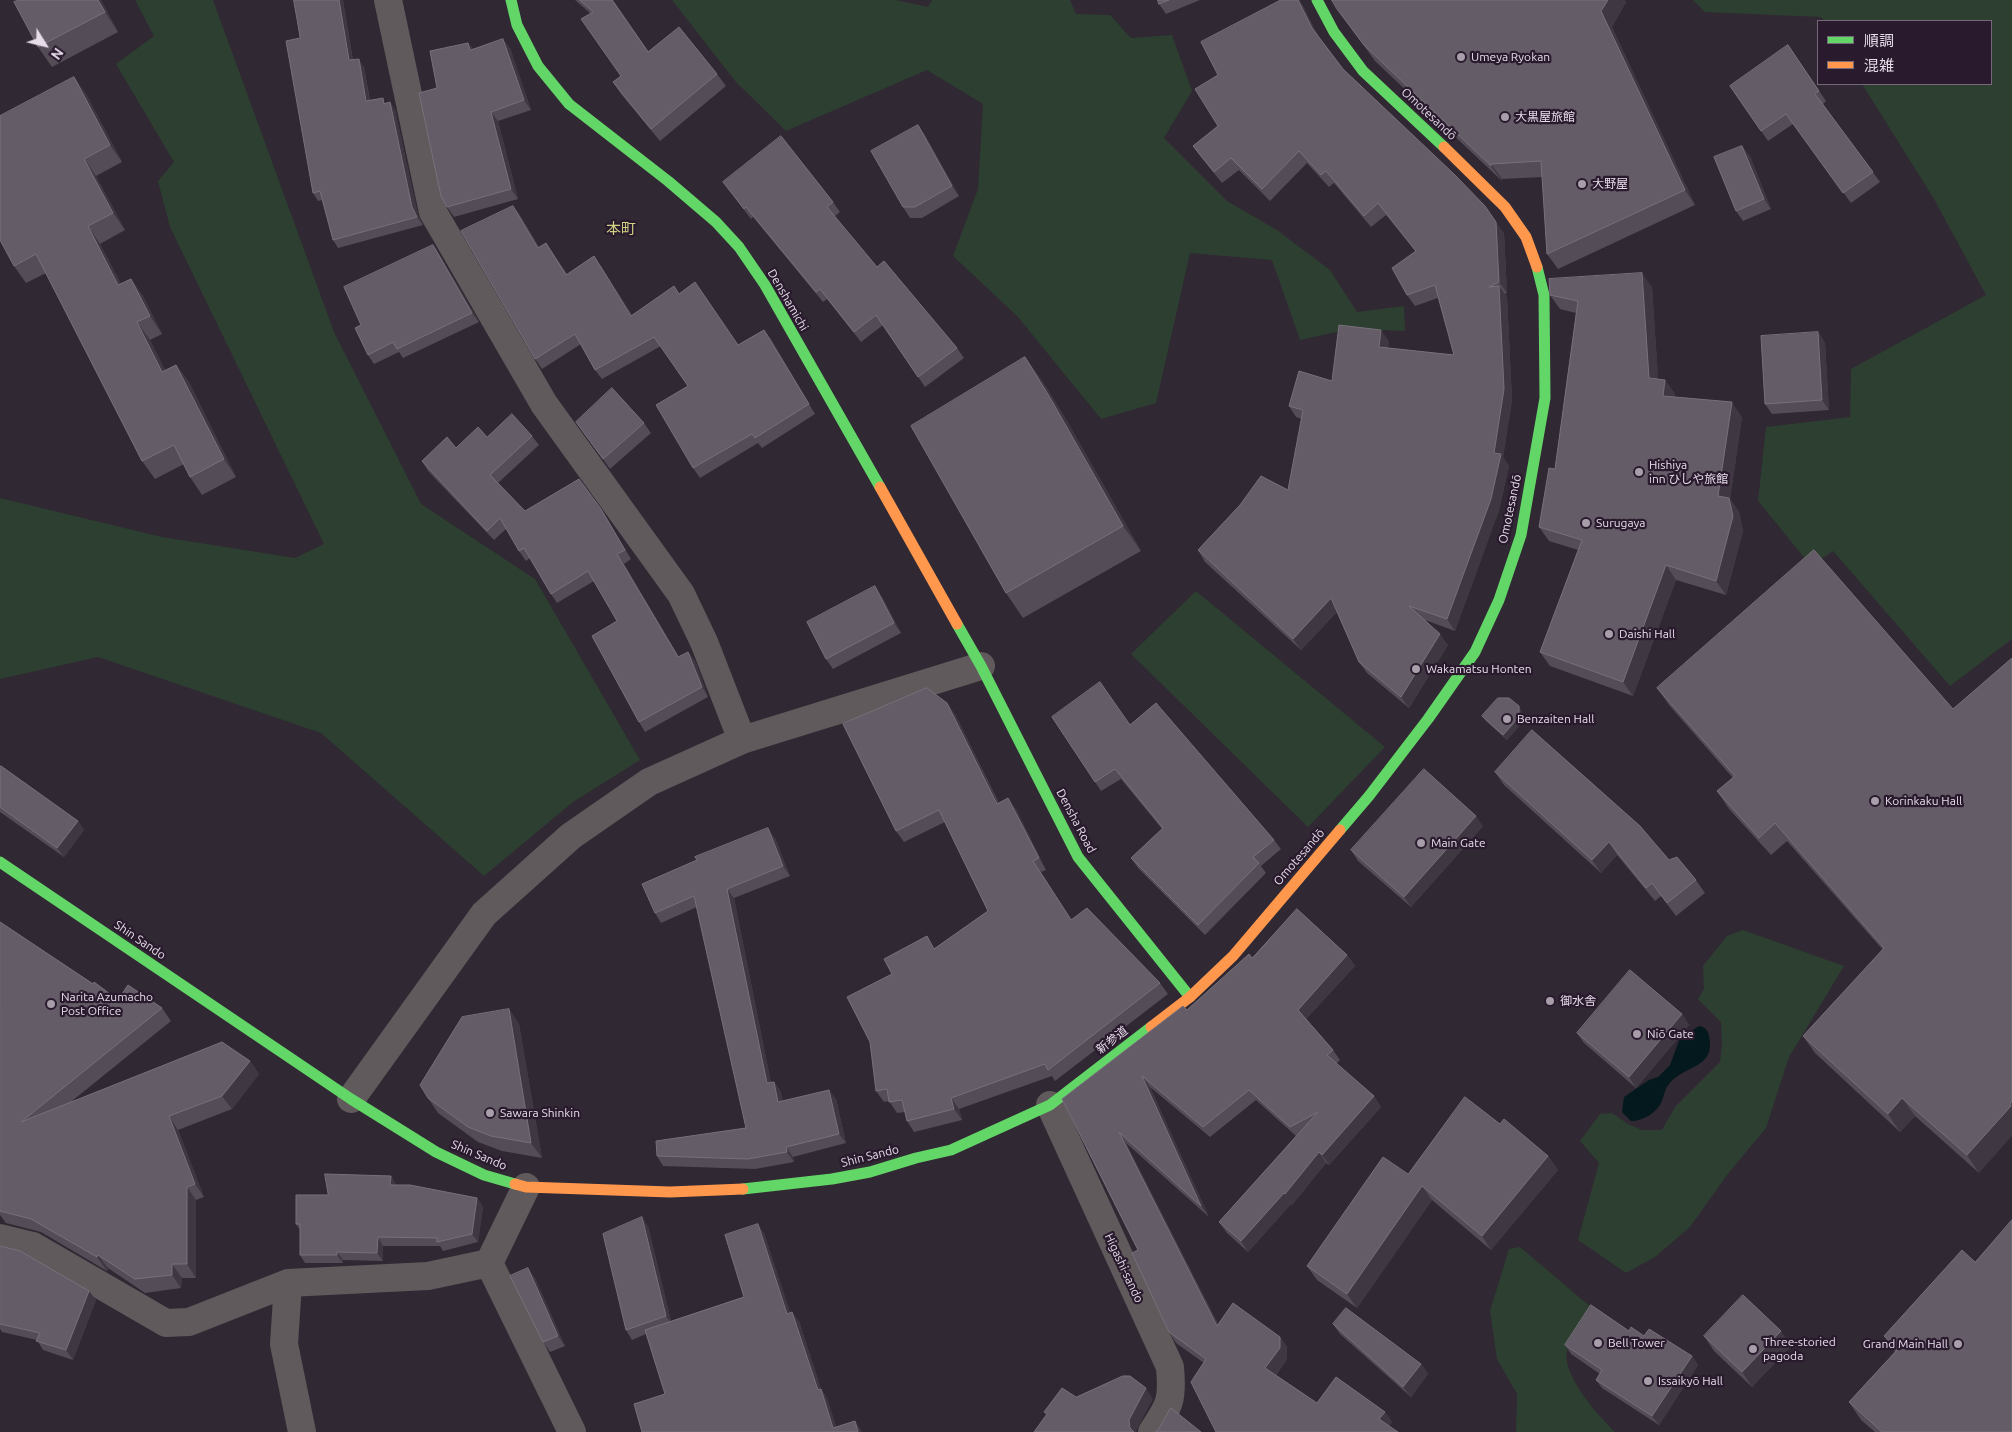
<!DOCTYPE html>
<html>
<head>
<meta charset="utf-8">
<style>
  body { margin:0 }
  #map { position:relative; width:2012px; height:1432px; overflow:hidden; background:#302833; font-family:Ubuntu,"Noto Sans JP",sans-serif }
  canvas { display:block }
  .legend { position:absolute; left:1817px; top:20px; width:175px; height:65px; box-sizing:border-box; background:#291a2d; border:1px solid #756879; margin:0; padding:6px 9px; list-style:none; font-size:15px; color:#e7ddea }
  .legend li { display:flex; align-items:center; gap:10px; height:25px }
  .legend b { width:25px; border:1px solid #756879 }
  .north { position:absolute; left:20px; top:20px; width:50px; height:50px; -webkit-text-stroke:4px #291a2d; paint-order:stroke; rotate:126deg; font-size:14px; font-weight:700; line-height:20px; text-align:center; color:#e7ddea }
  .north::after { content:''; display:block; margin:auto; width:18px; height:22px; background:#e7ddea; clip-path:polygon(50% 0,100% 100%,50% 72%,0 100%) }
</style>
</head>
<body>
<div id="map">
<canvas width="2012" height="1432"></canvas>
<ul class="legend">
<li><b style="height:6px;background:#63d668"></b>順調</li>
<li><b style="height:6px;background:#ff974d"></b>混雑</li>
</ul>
<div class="north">N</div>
</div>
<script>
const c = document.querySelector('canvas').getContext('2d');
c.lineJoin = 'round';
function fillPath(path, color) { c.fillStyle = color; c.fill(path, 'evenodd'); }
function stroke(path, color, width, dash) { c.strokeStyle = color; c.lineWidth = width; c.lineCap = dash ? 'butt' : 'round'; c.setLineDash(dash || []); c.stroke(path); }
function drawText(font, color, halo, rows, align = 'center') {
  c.font = font + ' Ubuntu,"Noto Sans JP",sans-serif'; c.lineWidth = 4.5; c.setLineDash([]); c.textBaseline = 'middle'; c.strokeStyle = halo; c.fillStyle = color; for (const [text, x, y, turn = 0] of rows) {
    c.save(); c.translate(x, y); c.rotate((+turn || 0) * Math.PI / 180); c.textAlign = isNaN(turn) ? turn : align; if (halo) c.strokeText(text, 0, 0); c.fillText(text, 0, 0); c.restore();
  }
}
fillPath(new Path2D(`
  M135,0H213L334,332L421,504L535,579L640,760L573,802L484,876L321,733L98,657L0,679V498L162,537L295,558L324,544L170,227L158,181L174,162L116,64L154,36Z
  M672,0H896L928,7L932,0H1070L1076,14L1110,15L1131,38L1172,35L1192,91L1164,138L1227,201L1277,230L1330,270L1357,312L1404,306L1405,331L1350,329L1300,340L1272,260L1190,253L1156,403L1101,419L1018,317L953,256L978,189L983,104L927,70L786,131L736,82Z
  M1693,0H2012V639L1950,686L1833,551L1811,566L1758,501L1766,427L1850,417L1851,369L1986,295L1934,199L1862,84H1991V21H1824L1821,17L1705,12Z
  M1196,591L1385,747L1308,827L1131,654Z
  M1743,930L1844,966L1789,1057L1766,1128L1727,1175L1690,1227L1655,1257L1626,1273L1578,1240L1599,1163L1580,1141L1600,1114L1612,1113L1628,1124L1642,1130H1662L1675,1107L1720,1062L1722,1044L1721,1022L1698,999L1704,989L1703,966L1727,936Z
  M1520,1247L1592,1308C1584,1320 1573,1334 1568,1347C1558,1372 1599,1416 1615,1432H1516L1517,1394L1497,1359L1490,1311L1509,1249Z`), '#2d3f30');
fillPath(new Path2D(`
  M1699,1026C1705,1027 1708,1030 1709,1036C1716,1069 1685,1064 1669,1084C1665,1088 1664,1096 1662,1101C1657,1113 1643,1121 1631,1121L1622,1112L1624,1097L1649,1080L1658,1077L1670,1065L1680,1038Z`), '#04191e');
stroke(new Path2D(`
  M388,0L433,212L544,404L681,594L704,642L742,740
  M351,1099L484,914L571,836L649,782L742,740L981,666
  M1050,1105L1170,1367C1173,1400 1170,1405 1152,1432
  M0,1238L33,1246L166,1323L189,1322L288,1283L428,1276L489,1263
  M489,1263L572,1432
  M489,1263L526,1187
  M288,1283L284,1344L302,1432`), '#605a5c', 28);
stroke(new Path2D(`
  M511,0L517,25L538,66L569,104L668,181L716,222L739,247L765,285L880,487
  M1317,0L1334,32L1363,71L1444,147
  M957,624L981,666L1078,857L1190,997
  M1340,830L1369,796L1428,719L1475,652L1499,600L1521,535L1545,398L1544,295L1537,267
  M0,862L351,1099L436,1152L484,1175L515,1184
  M743,1189L832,1179L870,1172L916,1158L951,1150L1050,1105L1151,1027`), '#63d668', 11);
stroke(new Path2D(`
  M1444,147L1505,207L1526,237L1537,267
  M880,487L957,624
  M1151,1027L1190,997L1233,956L1340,830
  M515,1184L526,1187L670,1192L743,1189`), '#ff974d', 11);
fillPath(new Path2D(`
  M101,0L118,32L52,67L38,47Z
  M294,0H343L353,60L364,67L370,100L387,103L390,102L395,110L418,215L423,225L338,248L333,240L322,200L318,201L313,193L300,38Z
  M575,0H613L649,52L717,74L726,86L660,141L621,94L613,82L621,76L590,13Z
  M1158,0H1200L1166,14L1159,4Z
  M1626,2L1612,27L1695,205L1558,269L1547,254L1542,177L1502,179V181L1375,61L1337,9Z
  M1302,4L1319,38L1343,69L1504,233L1507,293L1505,294L1507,297L1512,400L1503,457L1509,466L1499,510L1455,631L1425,620L1448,645L1409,708L1367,673L1359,662L1337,612L1301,650L1205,562L1198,550L1288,490L1302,419L1296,417L1289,406L1332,381L1389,341L1388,348L1454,355L1438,298L1415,306L1407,295L1416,252L1386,215L1371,227L1334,183L1329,187L1307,163L1270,201L1239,170L1222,183L1201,157L1193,146L1218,126V75Z
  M468,43L473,49L510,48L531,110L498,121L518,199L454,217L447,207L437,88Z
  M1788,45L1826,101L1823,104L1880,182L1851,203L1793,124L1768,141L1730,86Z
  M74,77L86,94L122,162L96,176L125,230L100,244L121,284L131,279L143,296L162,334L150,340L165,370L176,365L189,382L236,477L202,495L190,477L184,464L155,479L142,461L46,273L26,283L14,266Z
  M918,125L925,135L959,196L922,218H910L903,207Z
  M1750,156L1771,209L1743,221L1736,211Z
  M723,182L833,202L840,212L834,217L877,267L957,348L964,358L925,387L883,325L861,342L827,299L823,302L753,217L751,219Z
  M513,206L520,215L539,247L546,243L567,274L601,266L632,315L679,294L738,345L764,330L771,339L815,414L762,448L758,443L700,478L693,468L688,386L661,346L602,379L595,370L581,344L542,369L535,359Z
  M433,245L439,254L479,322L403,358L399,352L374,364L368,355L361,325Z
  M1652,287L1658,379L1665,380L1675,394V397L1742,417L1730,499L1739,512L1743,531L1726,595L1676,580L1633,696L1550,666L1540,652L1578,550L1549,541L1539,527L1555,469L1576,313L1560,309L1550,295Z
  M1818,332L1825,343L1829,410L1772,414L1765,404Z
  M1025,357L1043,382L1067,421L1141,551L1023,618L1006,593Z
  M576,422L644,423L651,433L610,469Z
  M532,436L539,445L498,483L525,511L607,519L631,559L624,564L679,657L688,652L695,661L708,697L645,732L639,722L617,621L594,581L557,603L551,594L530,558L526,561L519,551L506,529L494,540L428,471L422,461L487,437Z
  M1814,550L1979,1173L1915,1116L1900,1132L1815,1053L1803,1036L1883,950L1787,841L1771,855L1729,809L1717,791L1733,778L1669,705L1657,688Z
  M882,597L901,633L833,669L826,659Z
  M1522,712V723L1507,740L1486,721L1482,716Z
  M955,714L999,803L1016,809L1046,870L1041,872L1072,920L1160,983L1168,994L1055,1081L1052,1076L959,1109L962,1120L914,1132L907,1121L905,1112L897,1113L889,1101L884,1102L876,1091L892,974L935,948L988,911L945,822L904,842L896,831Z
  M1130,725L1274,840L1281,849L1261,866L1266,873L1205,935L1138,868L1131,858L1162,829L1121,779L1101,791L1095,782Z
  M0,768L78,821L84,830L64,857L0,812Z
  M1495,772L1669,860L1696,880L1705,893L1676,916L1661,896L1655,901L1617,855L1601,873L1504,785Z
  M1483,826L1411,907L1358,861L1351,850Z
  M775,838L790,876L734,898L771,1083L774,1082L781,1092L782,1101L836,1099L846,1143L793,1157L794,1162L755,1169L663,1166L657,1156L746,1128L697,907L661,923L655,913L697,860Z
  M1297,909L1347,955L1355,966L1306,1019L1333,1050L1340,1060L1336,1064L1374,1096L1381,1107L1329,1165L1326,1163L1292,1205L1291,1204L1248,1252L1227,1233L1219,1222L1296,1136L1256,1100L1210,1137L1150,1087L1209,1217L1126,1143L1218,1324L1233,1303L1280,1337L1287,1347V1359L1276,1375L1317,1403L1336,1377L1385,1412L1392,1422L1389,1426L1398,1432H1216L1191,1382L1204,1363L1176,1343L1169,1332L1132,1253L1138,1250L1062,1099L1183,1006L1187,1010L1249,954L1252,958Z
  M0,922L118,1000L162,1008L171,1021L72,1101L250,1061L259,1074L232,1109L178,1130L204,1197L196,1200V1278H182L181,1288L145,1293L108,1268L107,1271L41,1232L6,1223L0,1215Z
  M509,1009L519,1024L542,1158L502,1151L478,1142L438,1113L428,1098Z
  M1682,1014L1689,1025L1636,1088L1584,1043L1577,1033Z
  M1500,1124L1548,1156L1558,1170L1491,1250L1432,1200L1357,1308L1317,1280L1307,1266L1408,1174Z
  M391,1176L396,1185L477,1198L483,1207L478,1242L443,1251L440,1246H383V1261L343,1260V1263H305L300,1255V1230L296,1224L328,1195Z
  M648,1226L671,1321L744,1297L764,1233L790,1313L799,1321L821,1389L827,1398L836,1427L855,1421L862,1432L665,1394L646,1334L632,1340L626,1330Z
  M0,1246L96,1300L73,1360L43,1350L37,1340L2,1332L0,1329Z
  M535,1278L565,1346L550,1352L543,1342Z
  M1333,1324L1421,1364L1428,1374L1411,1397L1340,1334Z
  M1629,1331L1692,1356L1698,1365L1659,1425L1602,1388L1596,1380L1600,1374L1571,1354L1565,1345Z
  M1704,1336L1791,1346L1752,1387L1714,1351Z
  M1884,1336L2012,1432H1875L1861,1420L1849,1402L1895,1352Z`), '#544c56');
fillPath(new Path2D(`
  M98,0H101L118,32L105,12Z
  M339,0H343L354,68L349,60Z
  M1298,0H1300L1302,4L1320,39L1312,28Z
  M1608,0H1625L1626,2L1612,27L1695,205L1685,190L1601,11Z
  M503,39L510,48L531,110L524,100Z
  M468,43L475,53L470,50Z
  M359,59L364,67L371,109L366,101Z
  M74,77L86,94L122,162L110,145Z
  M390,102L395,110L418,215L423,225L417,217L412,207Z
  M491,112L498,121L518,199L511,189Z
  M918,125L925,135L959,196L952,186Z
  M1742,146L1750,156L1771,209L1764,199Z
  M84,159L96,176L125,230L113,213Z
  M1491,164L1502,179V181L1491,166Z
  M513,206L520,215L545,258L538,248Z
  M1496,222L1504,233L1507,293L1499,282Z
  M88,226L100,244L131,303L118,285Z
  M433,245L439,254L479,322L472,313Z
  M594,256L601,266L638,325L631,316Z
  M1642,273L1652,287L1659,392L1649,378Z
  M131,279L143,296L162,334L150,316Z
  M1499,286L1507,297L1512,400L1503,457L1509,466L1499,510L1455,631L1447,619L1494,453Z
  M137,322L150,340L175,389L162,372Z
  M764,330L771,339L815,414L809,404Z
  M1381,330L1389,341L1387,359L1379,347Z
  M1818,332L1825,343L1829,410L1822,400Z
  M1025,357L1043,382L1067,421L1141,551L1123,526Z
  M176,365L189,382L236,477L224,459Z
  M1665,380L1675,394L1673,410L1663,396Z
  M1732,402L1742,417L1730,499L1739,512L1743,531L1726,595L1716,581L1718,496Z
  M617,554L624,564L684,667L678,657Z
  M1666,565L1676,580L1633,696L1623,682Z
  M875,586L882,597L901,633L894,623Z
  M1331,598L1339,610L1301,650L1293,639Z
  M1440,634L1448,645L1409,708L1401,697Z
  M688,652L695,661L708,697L702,687Z
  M947,703L955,714L1004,815L997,804Z
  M1519,706L1522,712V723L1507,740L1503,735Z
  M1008,798L1016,809L1046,870L1039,858Z
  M1476,816L1483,826L1411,907L1404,897Z
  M78,821L84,830L64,857L57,848Z
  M768,828L775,838L790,876L783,866Z
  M1609,842L1617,855L1601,873L1592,860Z
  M1033,861L1041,872L1079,931L1071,920Z
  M727,889L734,898L773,1093L767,1083Z
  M1347,955L1355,966L1305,1020L1298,1010Z
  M509,1009L519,1024L542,1158L531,1143Z
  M1682,1014L1689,1025L1636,1088L1629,1077Z
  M250,1061L259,1074L232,1109L222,1096Z
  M1142,1076L1150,1087L1209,1217L1201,1206Z
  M774,1082L781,1092L785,1112L778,1102Z
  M829,1090L836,1099L846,1143L839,1134Z
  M1374,1096L1381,1107L1329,1165L1322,1155Z
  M951,1098L959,1109L962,1120L954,1109Z
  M1902,1098L1915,1116L1900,1132L1888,1114Z
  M2012,1102V1136L1979,1173L1967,1155Z
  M169,1116L178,1130L204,1197L195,1184Z
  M1119,1132L1126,1143L1224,1337L1217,1326Z
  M786,1147L793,1157L794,1162L787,1152Z
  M1319,1152L1326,1163L1292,1205L1285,1194Z
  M1548,1156L1558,1170L1491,1250L1482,1236Z
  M391,1176L396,1184V1194L390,1185Z
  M1422,1186L1432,1200L1357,1308L1347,1294Z
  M187,1187L196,1200V1278L187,1264Z
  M1284,1193L1291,1204L1248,1252L1241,1241Z
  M477,1198L483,1207L478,1242L472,1234Z
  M642,1217L648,1226L672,1325L666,1316Z
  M758,1224L764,1233L794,1323L787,1314Z
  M378,1237L383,1246V1261L377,1253Z
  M337,1252L343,1260V1263L337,1255Z
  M98,1255L108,1268L107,1271L97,1257Z
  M172,1264L182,1278L181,1288L172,1275Z
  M528,1268L535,1278L565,1346L558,1336Z
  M89,1291L96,1300L73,1360L66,1350Z
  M792,1312L799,1321L824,1399L818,1390Z
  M1781,1331L1791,1346L1752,1387L1742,1372Z
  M1280,1337L1287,1347V1359L1273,1378L1265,1368Z
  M1692,1356L1698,1365L1659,1425L1652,1416Z
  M1421,1364L1428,1374L1411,1397L1403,1387Z
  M1146,1388L1153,1399L1136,1431L1137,1432H1133L1130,1428L1129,1420Z
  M821,1389L827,1398L838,1432L833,1428Z
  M1385,1412L1392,1422L1387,1430L1379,1419Z
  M855,1421L861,1430L862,1432H858Z`), '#3f3741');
const building = new Path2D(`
  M19,0H98L105,12L38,47L14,2Z
  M294,0H339L349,60L359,59L366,101L383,98L384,104L390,102L412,207L417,217L333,240L320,191L313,193L286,41L300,38Z
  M580,0H612L648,52L679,27L717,74L651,129L613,82L621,76L581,19L593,12Z
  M1158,0H1169L1159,4Z
  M1281,0H1298L1312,28L1343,69L1454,174L1485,206L1496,222L1499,282L1489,287L1499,286L1504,389L1494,453L1501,454L1491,499L1447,619L1409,606L1440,634L1401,697L1359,662L1331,598L1293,639L1198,550L1240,505L1261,476L1288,490L1303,410L1289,406L1299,371L1332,381L1339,325L1381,330L1379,347L1454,355L1435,285L1407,295L1392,268L1416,251L1378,203L1364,216L1326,171L1321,175L1299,151L1262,189L1231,158L1214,172L1193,146L1218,126L1195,89L1218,75L1201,42Z
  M1332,0H1608L1601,11L1685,190L1547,254L1541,161L1491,164V166L1364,45L1337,9Z
  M503,39L524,100L491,112L511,189L447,207L441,196L419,93L437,88L430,51L468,43L470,50Z
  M1788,45L1819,91L1815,94L1873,172L1843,193L1786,114L1761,131L1730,86Z
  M74,77L110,145L84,159L113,213L88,226L118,285L131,279L150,316L137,322L162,372L176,365L224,459L190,477L174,445L142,461L36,254L14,266L0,240V116Z
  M918,125L952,186L915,207H903L871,151Z
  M781,136L833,202L827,207L877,267L884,261L957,348L918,377L876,315L854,332L820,289L816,292L746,207L744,209L723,182Z
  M1742,146L1764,199L1736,211L1714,157Z
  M513,206L538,248L546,243L566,275L594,256L631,316L674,286L679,294L695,282L738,345L764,330L809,404L755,438L752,434L693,468L656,405L688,386L654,337L595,370L575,334L535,359L461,231Z
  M433,245L472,313L397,349L393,342L368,355L355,328L361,325L344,287Z
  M1642,273L1649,378L1665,380L1663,396L1732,402L1718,496L1729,498L1733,516L1716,581L1666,565L1623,682L1540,652L1582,540L1539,527L1549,468L1555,469L1578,301L1550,295L1549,279Z
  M1818,332L1822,400L1765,404L1761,336Z
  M1025,357L1049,396L1123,526L1006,593L911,426Z
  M612,388L644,423L603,459L576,422Z
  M512,414L532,436L490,475L525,511L579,479L601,509L625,550L617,554L678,657L688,652L702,687L639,722L592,636L617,621L588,571L551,594L524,548L519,551L500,518L487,531L422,461L447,437L456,448L478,427L487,437Z
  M1814,550L1953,709L2012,658V1102L2010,1104L2011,1106L1967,1155L1902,1098L1888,1114L1803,1036L1884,948L1775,823L1759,838L1717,791L1735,776L1657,688Z
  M875,586L894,623L826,659L807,622Z
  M1100,682L1130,725L1156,703L1274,840L1253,857L1259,863L1198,925L1131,858L1163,828L1115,769L1095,782L1052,717Z
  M927,688L947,703L997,804L1008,798L1039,858L1033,861L1071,920L1087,908L1160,983L1048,1070L1045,1064L951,1098L954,1109L907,1121L902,1100L889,1102L887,1089L876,1091L870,1042L847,997L892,974L884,959L927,936L934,949L988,911L939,810L896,831L843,724Z
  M1498,698H1509L1519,706V717L1503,735L1482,716Z
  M1532,730L1640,826L1669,860L1677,857L1696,880L1667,903L1652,883L1646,888L1609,842L1592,860L1495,772Z
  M1,766L78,821L57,848L0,807V768Z
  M1424,769L1476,816L1404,897L1351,850Z
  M768,828L783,866L727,889L767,1083L774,1082L778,1102L829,1090L839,1134L786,1147L787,1152L748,1159L657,1156L656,1141L746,1128L694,896L655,913L642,884L697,860L695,857Z
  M1297,909L1347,955L1298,1010L1333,1050L1327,1055L1374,1096L1322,1155L1319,1152L1285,1194L1284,1193L1241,1241L1219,1222L1318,1112L1290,1127L1249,1090L1203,1127L1142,1076L1201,1206L1119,1132L1217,1326L1233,1303L1280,1337V1348L1265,1368L1317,1403L1336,1377L1385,1412L1379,1419L1398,1432H1216L1191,1382L1206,1359L1169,1332L1132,1253L1138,1250L1062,1099L1183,1006L1187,1010L1249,954L1252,958Z
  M0,922L93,984L94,982L118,1000L128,985L162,1008L21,1122L222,1042L250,1061L222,1096L169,1116L195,1184L187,1187V1264H172V1275L135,1279L98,1255L97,1257L31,1219L0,1211Z
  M1630,970L1682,1014L1629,1077L1577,1033Z
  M509,1009L531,1143L491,1136L468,1127L428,1098L420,1085L462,1017Z
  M1465,1097L1500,1124L1504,1119L1548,1156L1482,1236L1422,1186L1347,1294L1307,1266L1383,1157L1408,1174Z
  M325,1174L391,1176L390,1185H410L477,1198L472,1234L437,1242V1238L378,1237L377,1253L337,1252V1255H300V1224H296V1195H328Z
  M642,1217L666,1316L626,1330L603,1234Z
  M2012,1220V1432H1882L1849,1402L1898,1349L1884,1336L1962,1250L1975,1262Z
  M758,1224L787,1314L792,1312L818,1390L821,1389L833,1428L855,1421L858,1432H642L634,1404L665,1394L645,1330L744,1297L725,1235Z
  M0,1246L20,1251L89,1291L66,1350L36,1341L40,1333L0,1324Z
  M528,1268L558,1336L543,1342L510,1276Z
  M1743,1295L1781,1331L1742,1372L1704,1336Z
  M1591,1305L1629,1331L1631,1327L1644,1336L1649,1329L1692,1356L1652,1416L1596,1380L1602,1370L1565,1345Z
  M1346,1308L1421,1364L1403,1387L1333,1324Z
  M1123,1376H1130L1146,1388L1129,1420L1130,1428L1134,1432H1034L1047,1414L1044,1412L1062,1388L1076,1397Z
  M1171,1408L1201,1432H1155L1158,1430Z`);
fillPath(building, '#645c66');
stroke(building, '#78707b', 1);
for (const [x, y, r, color] of [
  [1461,57,5,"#a79eaa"],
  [1505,117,5,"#a79eaa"],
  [1582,184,5,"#a79eaa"],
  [1639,472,5,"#a79eaa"],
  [1586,523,5,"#a79eaa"],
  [1609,634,5,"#a79eaa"],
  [1416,669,5,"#a79eaa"],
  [1507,719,5,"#a79eaa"],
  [1875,801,5,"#a79eaa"],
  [1421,843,5,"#a79eaa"],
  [1550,1001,5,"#a79eaa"],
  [51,1004,5,"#a79eaa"],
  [1637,1034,5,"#a79eaa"],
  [490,1113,5,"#a79eaa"],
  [1598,1343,5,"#a79eaa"],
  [1958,1344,5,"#a79eaa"],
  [1753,1349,5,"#a79eaa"],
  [1648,1381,5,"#a79eaa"]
]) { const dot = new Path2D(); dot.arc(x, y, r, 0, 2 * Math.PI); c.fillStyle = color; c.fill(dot); stroke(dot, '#291a2d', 2); }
drawText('12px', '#e7ddea', '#291a2d', [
  ["Umeya Ryokan",1471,57],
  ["大黒屋旅館",1515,117],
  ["大野屋",1592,184],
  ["Hishiya",1649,465],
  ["inn ひしや旅館",1649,479],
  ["Surugaya",1596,523],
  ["Daishi Hall",1619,634],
  ["Wakamatsu Honten",1426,669],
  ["Benzaiten Hall",1517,719],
  ["Korinkaku Hall",1885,801],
  ["Main Gate",1431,843],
  ["Narita Azumacho",61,997],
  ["Post Office",61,1011],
  ["御水舎",1560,1001],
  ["Niō Gate",1647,1034],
  ["Sawara Shinkin",500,1113],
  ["Three-storied",1763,1342],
  ["pagoda",1763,1356],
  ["Bell Tower",1608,1343],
  ["Grand Main Hall",1948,1344,"right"],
  ["Issaikyō Hall",1658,1381]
], 'left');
drawText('12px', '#e7ddea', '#291a2d', [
  ["Omotesandō",1429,114,43],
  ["Denshamichi",788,300,60],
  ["Omotesandō",1510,509,-78],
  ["Densha Road",1076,821,62],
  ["Omotesandō",1299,857,-49],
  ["Shin Sando",140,940,34],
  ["新参道",1112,1040,-38],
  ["Shin Sando",479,1155,23],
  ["Shin Sando",870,1156,-14],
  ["Higashi-sando",1124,1268,65]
]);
drawText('15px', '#d0d183', '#291a2d', [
  ["本町",621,229]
]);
</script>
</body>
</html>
